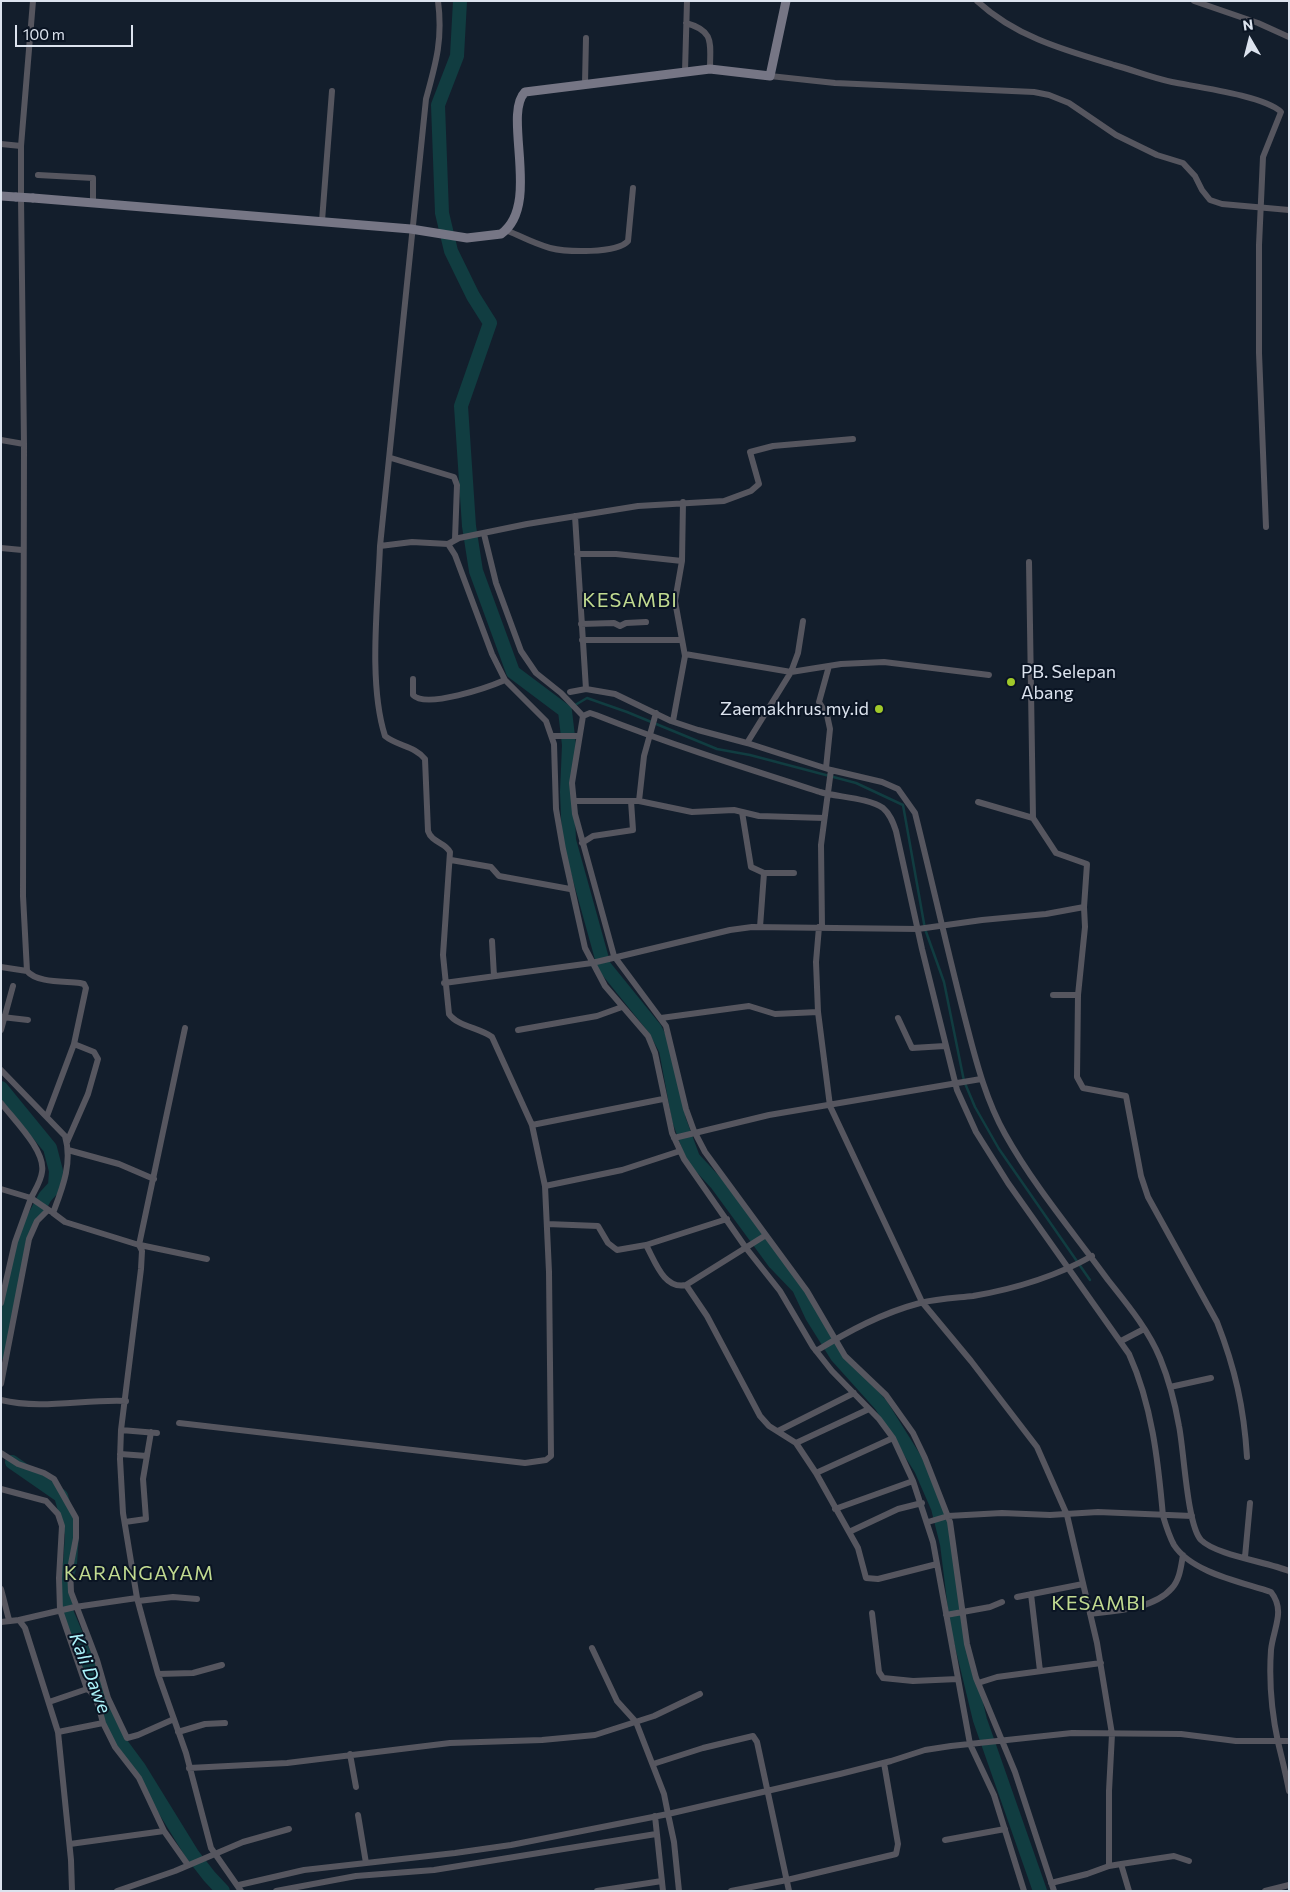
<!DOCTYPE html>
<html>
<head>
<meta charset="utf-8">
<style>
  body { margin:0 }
  #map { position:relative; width:1290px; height:1892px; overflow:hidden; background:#131e2c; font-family:Commissioner,sans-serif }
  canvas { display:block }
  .frame { position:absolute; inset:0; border:2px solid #dce3ee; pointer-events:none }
  .north { position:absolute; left:1225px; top:15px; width:50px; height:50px; -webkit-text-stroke:4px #0a1423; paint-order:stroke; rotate:352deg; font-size:14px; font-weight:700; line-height:20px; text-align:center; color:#dce3ee }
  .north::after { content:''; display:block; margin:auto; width:18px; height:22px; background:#dce3ee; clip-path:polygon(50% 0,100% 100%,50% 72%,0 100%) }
  .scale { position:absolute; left:15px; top:25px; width:118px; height:22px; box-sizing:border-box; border:2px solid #dce3ee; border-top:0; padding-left:6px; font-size:15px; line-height:18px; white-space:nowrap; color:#dce3ee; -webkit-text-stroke:4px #0a1423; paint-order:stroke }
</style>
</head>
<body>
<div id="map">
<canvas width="1290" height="1892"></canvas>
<div class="frame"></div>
<div class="north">N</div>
<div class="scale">100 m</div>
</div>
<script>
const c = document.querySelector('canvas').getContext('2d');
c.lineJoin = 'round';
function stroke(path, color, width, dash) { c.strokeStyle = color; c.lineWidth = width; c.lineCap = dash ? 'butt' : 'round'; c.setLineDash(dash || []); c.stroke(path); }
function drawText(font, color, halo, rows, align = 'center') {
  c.font = font + ' Commissioner,sans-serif'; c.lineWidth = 4; c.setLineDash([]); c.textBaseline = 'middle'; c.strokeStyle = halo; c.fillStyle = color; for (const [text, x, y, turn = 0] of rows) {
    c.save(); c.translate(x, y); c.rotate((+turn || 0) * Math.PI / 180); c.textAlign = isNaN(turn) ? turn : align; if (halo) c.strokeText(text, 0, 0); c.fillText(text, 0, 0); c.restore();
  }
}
stroke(new Path2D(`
  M565,711L587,698L627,712L717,749L750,755L856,783L903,805L925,929L944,982L964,1081L975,1107L999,1149L1090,1280`), '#113d41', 2.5);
stroke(new Path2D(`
  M460,1L457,56L438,105L442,213L451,251L473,296L490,323L461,406L469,526L476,571L513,672L565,711L569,745L567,792L569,840L604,966L655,1029L666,1050L679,1120L693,1158L717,1184L775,1263L799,1288L812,1316L837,1356L881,1405L921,1469L938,1508L947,1544L957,1625L980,1720L1040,1891
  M1,1088L50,1148L56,1171L55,1186L45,1197L23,1238L16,1265L1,1352
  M12,1462L61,1496L72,1534L70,1564L64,1588L66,1611L90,1668L105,1712L119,1741L139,1768L192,1854L209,1876L223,1891`), '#113d41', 14);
stroke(new Path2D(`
  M33,1L21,146V198L24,444L23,896L27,971C37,983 64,981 80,983L84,984L86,988L74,1044L94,1052L98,1059L88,1094L67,1142
  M438,1C443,39 436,63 426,99L380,546L412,542L448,544
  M977,1C1016,37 1064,50 1114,65C1133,70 1152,78 1172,82C1197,87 1265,96 1281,112L1263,157L1259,245V353L1266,527
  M1194,1L1258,23L1289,37
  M686,23C715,31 710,43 710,69
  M685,71L687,1
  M770,76L835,83L1034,92L1049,95L1069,103L1116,135L1157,155L1183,163L1195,176L1202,190L1210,200L1222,204L1289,210
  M585,83L586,38
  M1,144L21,146
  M38,175L93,178V202
  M322,221L332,91
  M506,230C520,236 535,244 550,248C566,252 617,254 628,241L633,188
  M853,439L773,446L750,452L759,484L751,491L724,501L638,506L527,524L459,538L448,544L455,555L492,654L505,680L546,721L554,744L556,809L563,849L585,948L605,986L648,1036L655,1053L672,1133L684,1159L746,1248L780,1291L813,1347L832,1371L879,1419L893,1438L913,1481L933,1542L970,1744L994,1795L1024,1891
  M1,440L24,444
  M391,458L454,477L457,485L455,539
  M575,516L586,689L615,694L671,721L698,730L747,743L831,770L882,782L898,789L915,813C933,885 949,958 968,1030C977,1065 987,1102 1005,1134C1034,1186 1073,1232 1108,1280C1127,1304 1148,1329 1160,1358C1169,1380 1175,1403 1179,1426C1184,1450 1187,1525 1201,1540C1216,1555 1267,1562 1289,1571
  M484,534L496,583L521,651L536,673L561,693L583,716
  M1,548L22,550
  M577,554H616L682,561L675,601L685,656L673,721
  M682,561L683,502
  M1029,562L1033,818
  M581,624L614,623L620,626L626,623L646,622
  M582,640H682
  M685,654L791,672L841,664L884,662L989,675
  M413,679V695C426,709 489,687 505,680
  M570,692L586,689
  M583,716L590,713L596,715C669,744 745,768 820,792C837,797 869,798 883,808C890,814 893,822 896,831L922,949L957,1090L976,1132L1008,1183L1129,1354C1152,1405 1158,1460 1163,1516C1166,1526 1169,1536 1174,1545C1192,1573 1242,1582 1271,1592C1286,1611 1273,1629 1271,1650C1269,1679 1272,1714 1278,1742C1282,1759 1286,1774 1289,1791
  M583,716L572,783L575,814L614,956L666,1026L686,1109L694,1131L705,1152L807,1291L845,1356L886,1395L913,1433L925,1458L950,1522L967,1644L976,1678L1015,1772L1054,1891
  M553,736H579
  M747,743L791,672L798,653L803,621
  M826,768L830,729L827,715L819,702L829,666
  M574,801H639L692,812L734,810L759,816L824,818
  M639,801L644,756L656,713
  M978,802L1033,818L1056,853L1087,864L1084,907
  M742,812L751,867L764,873H794
  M582,843L593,836L633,830L631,801
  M451,860L491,867L499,876L570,889
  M760,927L764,873
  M819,927L816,962L818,1012L830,1106L922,1302L971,1361L1037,1447L1067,1515L1097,1643L1112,1734L1109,1791V1866L1121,1864L1129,1891
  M822,927L821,845L831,770
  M492,941L494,976
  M1,967L27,971
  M444,983L592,963L730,930L752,927L918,929L982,920L1046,914L1084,907L1085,927L1078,995H1053
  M1078,995L1077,1077L1083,1088L1126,1096L1141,1176L1148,1197L1217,1322C1235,1368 1244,1408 1247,1457
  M2,1017L28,1020
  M661,1018L749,1006L775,1014L818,1012
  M898,1018L912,1048L945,1046
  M1,1030L13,986
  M518,1030L597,1016L622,1007
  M1,1070L65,1136C73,1163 62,1189 53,1213L65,1222L139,1245L142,1251L141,1269L121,1430L120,1459L123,1513L137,1598L144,1624L158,1674L186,1753L211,1848L241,1891
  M1,1103C14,1120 46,1151 42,1172C41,1181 35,1190 31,1198L1,1189
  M47,1116L74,1044
  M532,1125L663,1099
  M674,1138L769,1115L981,1079
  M68,1150L119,1164L154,1179
  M545,1186L622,1170L680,1151
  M547,1224L598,1226L608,1243L617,1250L646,1245C655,1261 664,1290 686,1285L766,1235
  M139,1245L185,1028
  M140,1245L207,1259
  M646,1245L727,1219
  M686,1285L707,1316L760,1416L769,1426L796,1443L869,1409
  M1,1303L15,1242L31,1198L50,1211
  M1121,1341L1144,1329
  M816,1351C849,1331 882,1313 920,1303C937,1299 955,1298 973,1296C1014,1289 1055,1277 1092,1256
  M1,1384L29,1239L37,1221L48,1210
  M1170,1387L1211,1378
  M1,1400C42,1410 84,1399 126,1401
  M179,1423L525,1463L546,1460L551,1456L549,1272L545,1186L532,1125L492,1037C480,1028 457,1026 449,1014L443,955L450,852C445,842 432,843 428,831L425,759C415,746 397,746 385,736C368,683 378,602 380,546
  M121,1430L157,1433
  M778,1431L854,1393
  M893,1438L816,1473L858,1548L866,1578L878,1579L937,1564
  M796,1443L816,1473
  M1,1453L18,1464L44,1473L54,1479L76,1518V1538L70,1569L71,1592L97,1660L108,1698L127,1738L138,1735L174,1719
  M120,1454L147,1456
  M1,1489L46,1501L58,1514L62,1526L59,1578L60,1610L87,1689
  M835,1509L913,1481
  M125,1522L146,1519L143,1479L151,1432
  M928,1522L948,1516L1002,1513L1050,1515L1098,1512L1192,1516
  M849,1532L898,1509L922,1503
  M1245,1557L1250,1503
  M1,1589L9,1620
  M1031,1594L1040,1671
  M1017,1597L1083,1584
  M138,1601L173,1597L197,1599
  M872,1613L879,1672L883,1678L913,1681L958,1679
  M1090,1614C1116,1611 1154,1609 1172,1588C1180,1579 1181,1566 1183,1555
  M946,1615L990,1607L1002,1602
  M19,1620L75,1607L137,1598
  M1,1622L19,1620L25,1628L58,1732L71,1860L72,1891
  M592,1648L617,1701L636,1722L664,1794L668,1814L840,1774L891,1761L925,1750L951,1746L1072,1733L1181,1734L1236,1741H1289
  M158,1674L193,1673L222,1665
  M978,1683L997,1677L1101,1663
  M49,1702L87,1689C97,1695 100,1712 103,1723
  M58,1732L103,1723L115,1747L139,1778L164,1831
  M178,1732L205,1724L225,1723
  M350,1754L356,1787
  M653,1764L703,1748L753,1736L757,1742L789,1891
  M189,1768L287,1763L450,1743L542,1740L595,1735L654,1716L700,1694
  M358,1815L366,1863
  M655,1816L663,1891
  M945,1840L1005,1829
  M70,1844L164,1831L188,1865
  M1121,1864L1174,1856L1189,1861
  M1051,1883L1087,1874L1109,1866
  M239,1885L304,1870L455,1853L511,1845L668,1814L674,1842L679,1891
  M117,1891L175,1871L243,1842L289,1829
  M276,1891L356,1876L434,1870L656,1834
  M597,1891L662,1881
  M731,1891L787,1880L896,1854L898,1844L884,1763
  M1265,1891L1289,1885`), '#56565f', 6);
stroke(new Path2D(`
  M1,196L16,197
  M33,198L411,229L467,238L501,234C542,205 502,115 525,92L710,69L770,76L786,1`), '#767685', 9);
stroke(new Path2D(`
  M16,197L33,198`), '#767685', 9);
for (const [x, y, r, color] of [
  [1011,682,5,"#a1c92a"],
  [879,709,5,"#a1c92a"]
]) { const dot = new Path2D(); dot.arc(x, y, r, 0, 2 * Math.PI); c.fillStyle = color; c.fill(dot); stroke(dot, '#0a1423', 2); }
drawText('18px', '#dce3ee', '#0a1423', [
  ["PB. Selepan",1021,672],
  ["Abang",1021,693],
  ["Zaemakhrus.my.id",869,709,"right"]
], 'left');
drawText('italic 19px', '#acf3fa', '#0a1423', [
  ["Kali Dawe",90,1673,69]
]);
c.letterSpacing = '1px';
drawText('20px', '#c1da90', '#0a1423', [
  ["KESAMBI",630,600],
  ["KARANGAYAM",139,1573],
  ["KESAMBI",1099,1603]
]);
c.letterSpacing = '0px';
</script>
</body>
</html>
